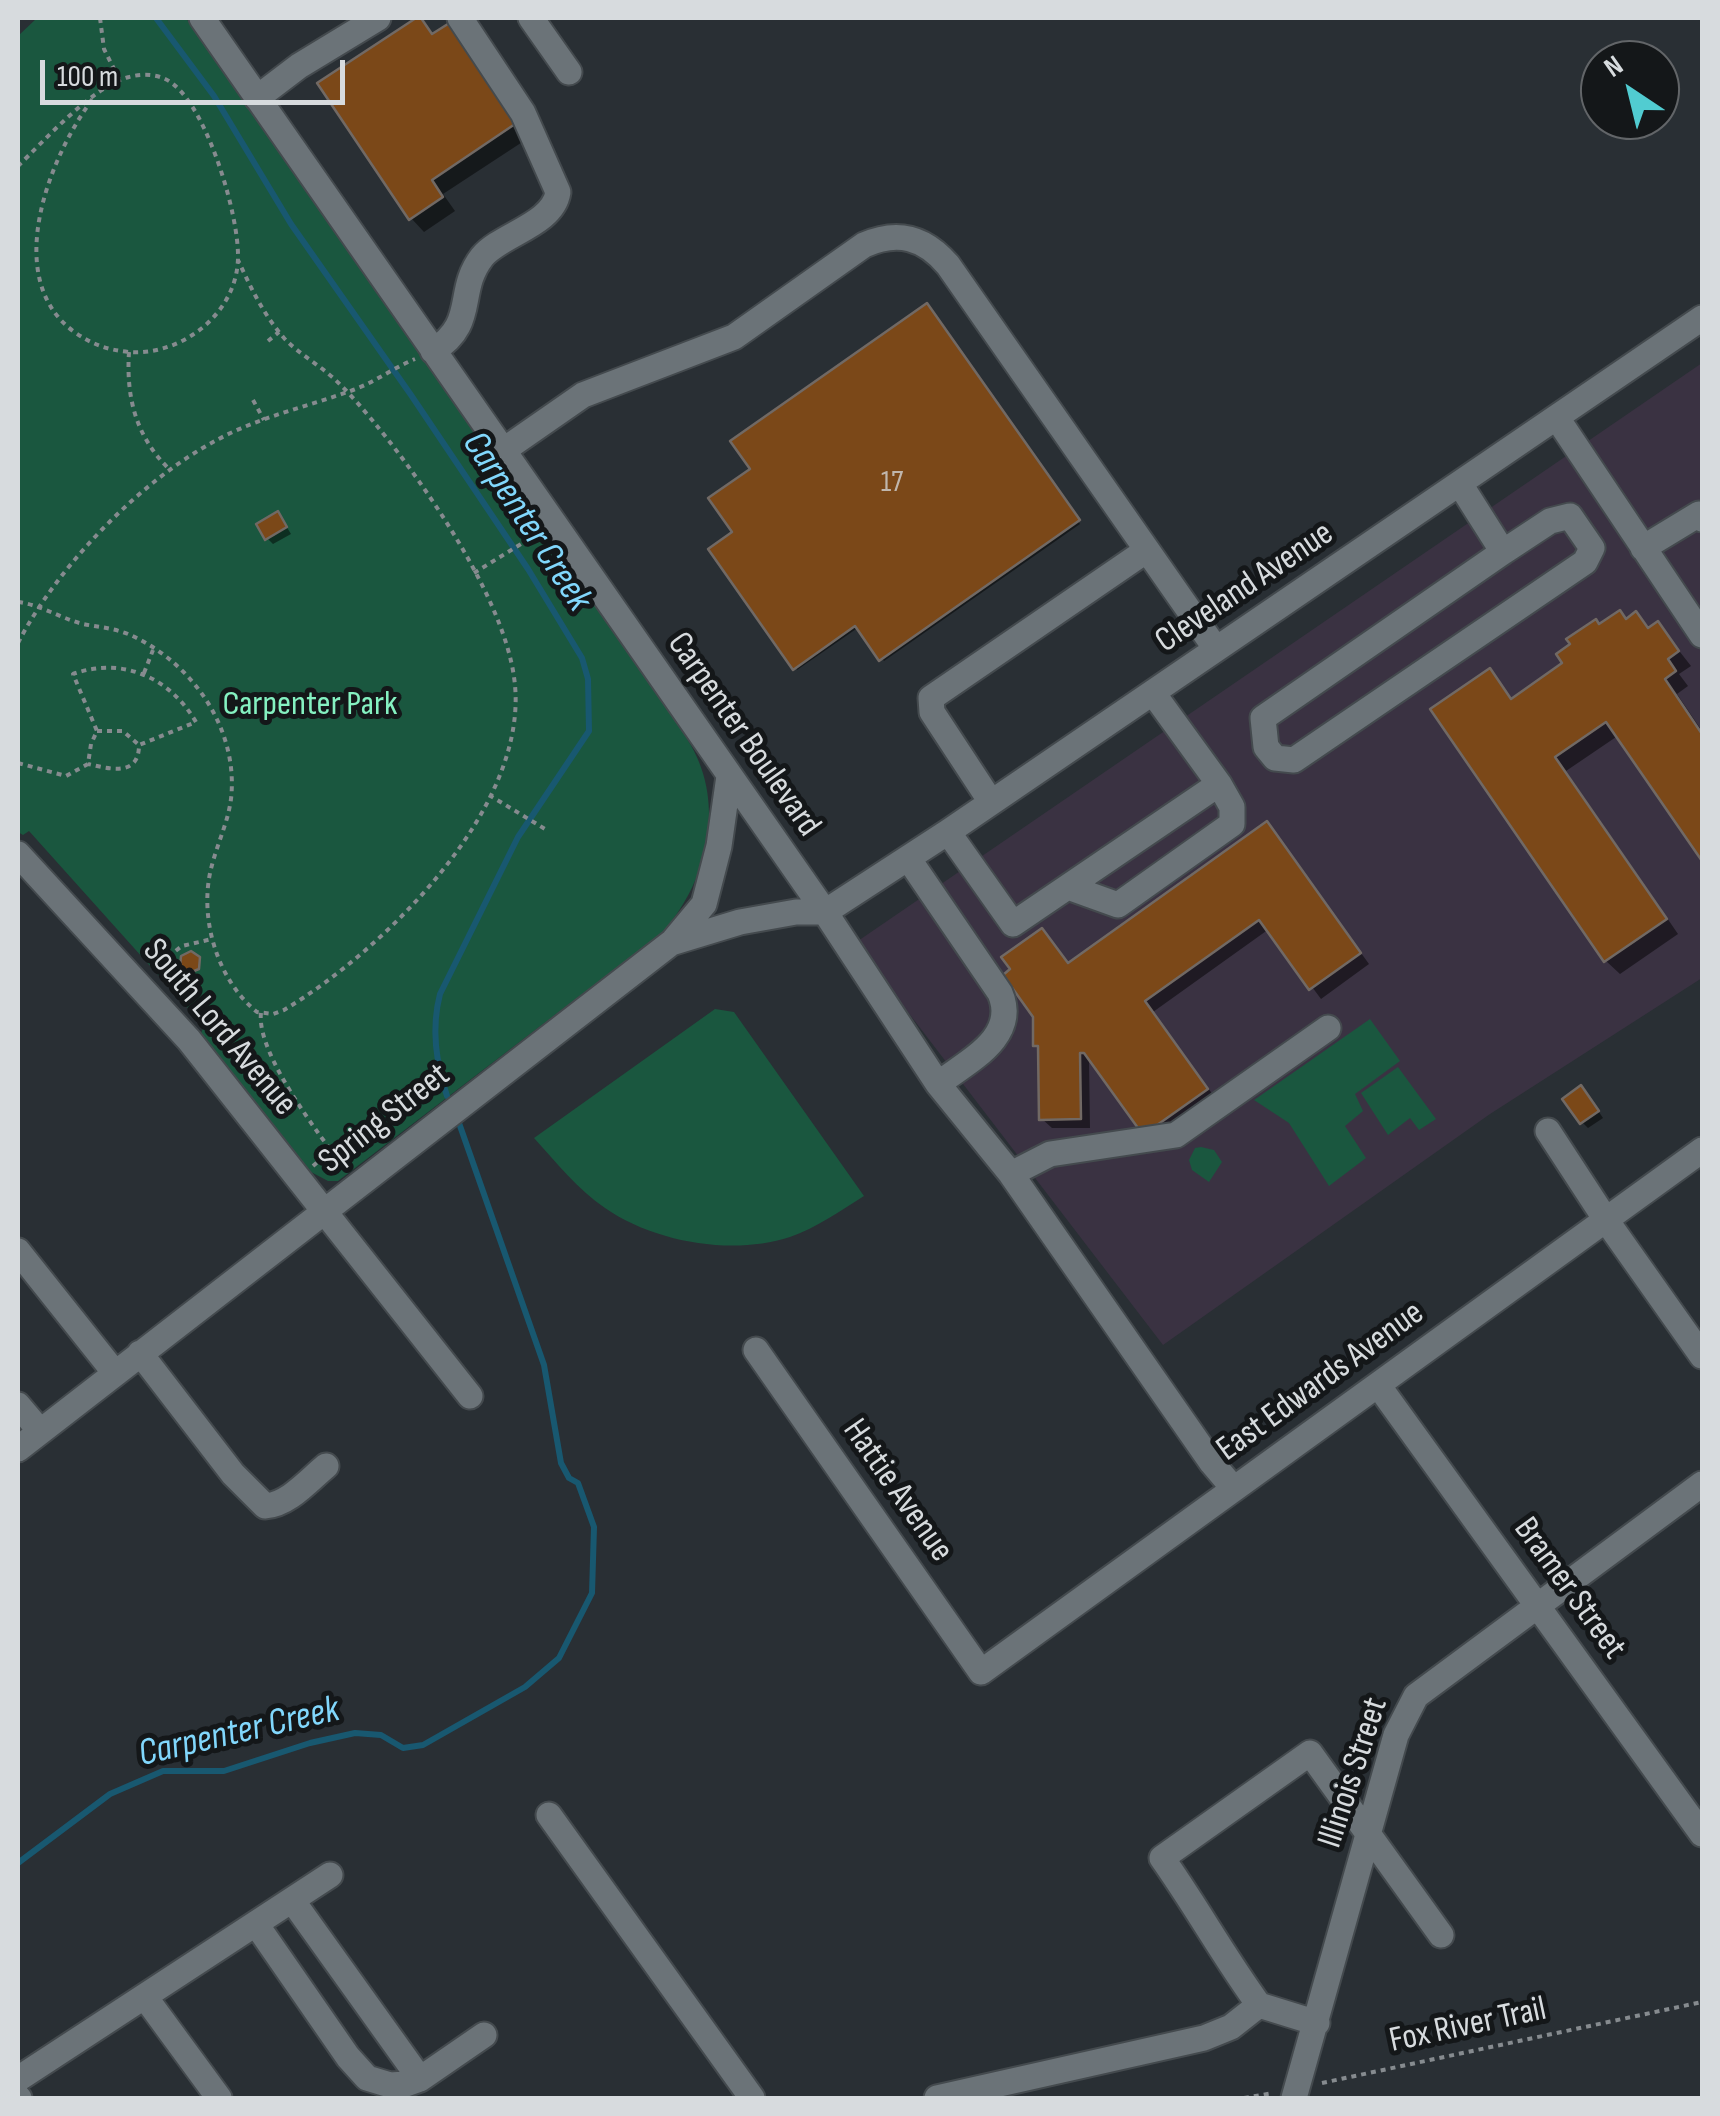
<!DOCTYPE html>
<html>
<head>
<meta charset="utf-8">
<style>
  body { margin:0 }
  #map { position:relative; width:1720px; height:2116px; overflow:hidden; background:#292f34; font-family:"Sofia Sans Condensed",sans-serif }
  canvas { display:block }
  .frame { position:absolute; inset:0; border:20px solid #d7dbde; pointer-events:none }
  .north { position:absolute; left:1580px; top:40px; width:100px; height:100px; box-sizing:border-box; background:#141719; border:2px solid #626568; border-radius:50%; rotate:325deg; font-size:28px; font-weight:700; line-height:40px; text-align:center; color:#d7dbde }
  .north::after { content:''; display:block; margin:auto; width:35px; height:45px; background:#51ccd1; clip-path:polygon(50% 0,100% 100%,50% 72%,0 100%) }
  .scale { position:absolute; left:40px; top:60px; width:305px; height:45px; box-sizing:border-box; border:5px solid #d7dbde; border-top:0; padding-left:12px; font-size:30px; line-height:35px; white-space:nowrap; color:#d7dbde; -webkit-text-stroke:8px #141719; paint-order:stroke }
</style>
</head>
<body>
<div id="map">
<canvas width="1720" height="2116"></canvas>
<div class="frame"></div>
<div class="north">N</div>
<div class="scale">100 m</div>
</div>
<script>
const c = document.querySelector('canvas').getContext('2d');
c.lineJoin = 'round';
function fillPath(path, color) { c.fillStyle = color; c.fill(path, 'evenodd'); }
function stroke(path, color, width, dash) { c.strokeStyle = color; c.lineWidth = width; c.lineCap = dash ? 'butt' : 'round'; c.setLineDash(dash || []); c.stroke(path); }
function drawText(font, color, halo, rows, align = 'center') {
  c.font = font + ' "Sofia Sans Condensed",sans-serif'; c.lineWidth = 10; c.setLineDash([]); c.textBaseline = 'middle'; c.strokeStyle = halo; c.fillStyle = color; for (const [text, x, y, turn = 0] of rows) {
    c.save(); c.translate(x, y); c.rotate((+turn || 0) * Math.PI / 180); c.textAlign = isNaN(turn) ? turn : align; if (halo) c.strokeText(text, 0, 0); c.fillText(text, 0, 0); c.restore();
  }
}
fillPath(new Path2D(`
  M1702,363V978L1490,1114L1163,1345L855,943Z`), '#3a3242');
fillPath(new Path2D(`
  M37,18H186L664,704C674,720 686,735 694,751C725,812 705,885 662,933L338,1181H328L311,1172L201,1033L204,1026L29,831L23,835L18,832V36Z
  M715,1009L734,1012L864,1196C840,1211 816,1228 790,1237C732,1256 654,1242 605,1208C578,1190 556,1162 534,1138Z
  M1370,1019L1400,1061L1355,1094L1363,1111L1345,1126L1366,1158L1329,1186L1289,1123L1254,1100Z
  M1398,1067L1436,1119L1419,1130L1410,1118L1388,1135L1361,1093Z
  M1201,1147L1214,1150L1222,1162L1209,1182L1192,1170L1189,1160L1195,1148Z`), '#1a573f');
fillPath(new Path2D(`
  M419,18L530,137L443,194L455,211L424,232L411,218Z
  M929,308L1080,524L884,661L859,627L797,670L735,532L753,469Z
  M283,521L291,534L273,544L267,538Z
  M1636,615L1651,629L1658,624L1691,666L1679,674L1688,686L1677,694L1702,731V857L1619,735L1566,771L1678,934L1620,974L1606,961L1434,710L1490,672L1513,700L1566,664L1600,626L1627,621Z
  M1267,824L1369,964L1321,999L1269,929L1153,1012L1216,1099L1154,1143L1094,1062H1089L1090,1128H1052L1042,1119L1041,1050L1036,1045L1042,931L1069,965Z
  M1587,1094L1603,1118L1588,1128L1582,1122Z`), '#0007');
stroke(new Path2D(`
  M156,18L214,96L291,224L411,395L528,569L582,658L588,679L589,731L518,837L440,994C431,1029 436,1062 447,1096
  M18,1863L110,1794L163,1771H224L310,1743L355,1733L381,1735L403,1748L423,1745L525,1687L559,1658L592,1593L594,1527L578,1483L569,1478L561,1463L544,1365L459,1123`), '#185870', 6);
const building = new Path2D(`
  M416,18H421L432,34L451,22L518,122L432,180L443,197L409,220L317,83Z
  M927,303L1080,520L879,661L855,626L793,670L708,549L732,532L708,498L750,469L730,441Z
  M278,511L287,527L265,540L256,524Z
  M1620,610L1626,619L1636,611L1648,628L1658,621L1679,651L1668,659L1676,671L1665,679L1702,734V861L1606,722L1555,757L1667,919L1604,962L1430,709L1490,668L1511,699L1562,663L1556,654L1570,644L1566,639L1596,619L1599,624Z
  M1267,821L1361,953L1309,990L1259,920L1145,1001L1208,1089L1143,1135L1084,1053H1080L1081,1119L1039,1120L1038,1046H1033V1017L1003,975L1010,969L1001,957L1042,928L1068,963Z
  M191,951L200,957L199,969L189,973L180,967L181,956Z
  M1581,1085L1599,1111L1580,1124L1562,1099Z`);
fillPath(building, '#7b4818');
stroke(building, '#716964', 2.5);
const minor = new Path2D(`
  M202,18L825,912L938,1084L1011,1174L1212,1463L1234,1489
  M531,18L569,72
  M257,98L299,66L378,18
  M433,351C478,323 455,292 482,257C501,234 553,225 558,192L523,113L460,18
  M1557,418L1702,635
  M501,452L583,395L734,337L864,245C898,230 924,237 948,265L1147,550
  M1460,484L1503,552L1550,521L1570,516L1592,548L1585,562L1294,760L1275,758L1266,747L1263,718L1503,552
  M1643,548L1699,514L1702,519
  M991,802L932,712L931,698L1147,550L1216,649
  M948,832L1013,924L1219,784
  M18,854L189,1040L470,1396
  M908,858L1000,993C1019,1037 968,1061 938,1084
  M1068,887L1118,905L1232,824V807L1219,784L1153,693
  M674,940L704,904L719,846L729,776
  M1548,1131L1606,1220L1702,1356
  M1011,1174L1050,1154L1176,1135L1328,1028
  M18,1251L115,1373
  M756,1350L981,1672L1702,1150
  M140,1353L233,1474L265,1506C288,1505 309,1480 326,1466
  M1378,1385L1702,1834
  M18,1405L40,1431
  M18,1449L671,943L740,922L796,912H825L948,832L1702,318
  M549,1815L752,2098
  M292,1900L420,2079
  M256,1924L348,2057L367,2078L390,2085L406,2084L420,2079L484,2035
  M145,1997L219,2098
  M1259,2005C1224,1957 1196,1906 1162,1858L1310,1753L1441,1935
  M18,2079L330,1875
  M18,2097L19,2098
  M937,2098L1204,2038L1231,2027L1259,2005L1317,2023
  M1294,2098L1396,1735L1416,1696L1702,1484`);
stroke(minor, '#444a4e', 29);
stroke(new Path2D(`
  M100,18L104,49L119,79
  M18,166C44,141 94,85 129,77C144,73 161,74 173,84C208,111 239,215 238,258C237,314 181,356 129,352C107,350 91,344 73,331C1,277 50,155 94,97
  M268,341L279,332
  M129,352C126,398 136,437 170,470
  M253,400L264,420
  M474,573L529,539
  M18,602C41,605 60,618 83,624C98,627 113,628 128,634C191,661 239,728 231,799C228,822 218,842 212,865C198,915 216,979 257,1012L273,1014L284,1010C384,950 533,805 514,677C503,598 427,487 377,426C363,409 343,385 325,371C311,360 296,351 284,338C263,314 251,288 238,260
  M18,643C57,567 140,481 215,441C258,417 307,407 353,390C375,382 393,368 415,359
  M144,673L153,650
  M97,731H123L139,745
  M18,763L66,776L88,764L91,744L97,731L73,674C123,656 170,678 196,722L139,745C139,777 110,769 88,764
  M489,795L545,829
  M152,969L182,946L212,939
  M261,1013C256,1053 320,1136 345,1169
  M313,1166L331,1150
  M1322,2083L1702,2002
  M1244,2098L1273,2093`), '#868b8f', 4, [5, 5]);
stroke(minor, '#6b7378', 25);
drawText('30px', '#c0b6ac', null, [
  ["17",892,483]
]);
drawText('35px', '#d7dbde', '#141719', [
  ["Cleveland Avenue",1245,588,-34],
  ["Carpenter Boulevard",743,735,55],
  ["South Lord Avenue",219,1028,50],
  ["Spring Street",385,1119,-38],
  ["East Edwards Avenue",1321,1382,-36],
  ["Hattie Avenue",897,1491,55],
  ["Bramer Street",1569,1589,54],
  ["Illinois Street",1354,1773,-72],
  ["Fox River Trail",1468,2026,-12]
]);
drawText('35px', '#85f1c1', '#141719', [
  ["Carpenter Park",310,705]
]);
drawText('italic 38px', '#81d7fc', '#141719', [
  ["Carpenter Creek",526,522,57],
  ["Carpenter Creek",239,1733,-13]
]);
</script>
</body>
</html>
